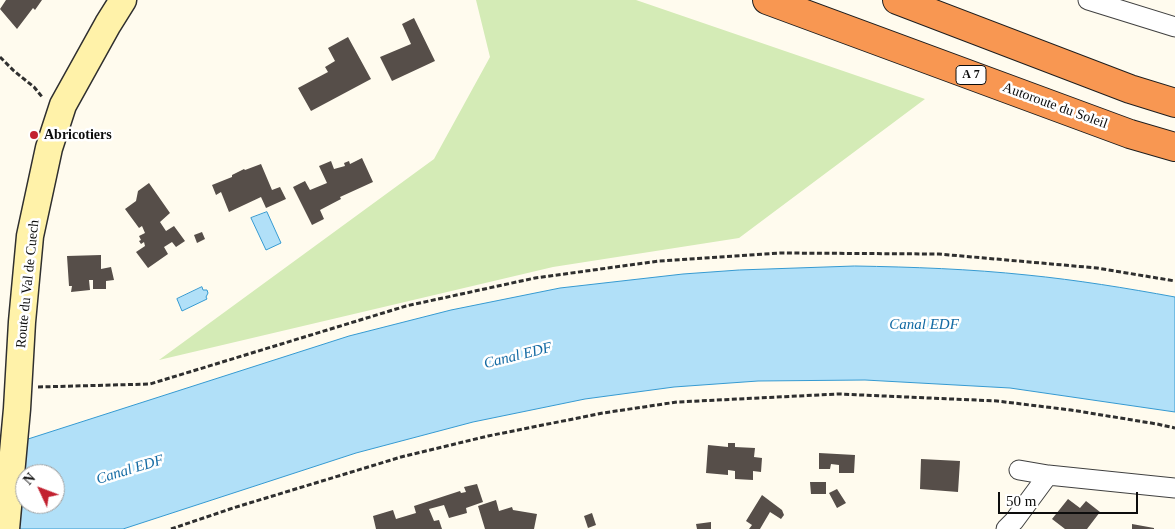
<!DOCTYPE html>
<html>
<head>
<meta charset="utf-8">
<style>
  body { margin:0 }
  #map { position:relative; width:1175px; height:529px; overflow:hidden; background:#fffbee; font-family:"Times New Roman",serif }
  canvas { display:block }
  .north { position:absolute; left:15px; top:464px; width:50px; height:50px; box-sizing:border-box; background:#fff; border:1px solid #9e9e9e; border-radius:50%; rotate:313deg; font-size:14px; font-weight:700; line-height:20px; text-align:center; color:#0d0d0d }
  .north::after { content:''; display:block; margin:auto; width:18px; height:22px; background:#c22130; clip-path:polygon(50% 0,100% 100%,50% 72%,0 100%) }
  .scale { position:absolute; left:998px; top:492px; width:140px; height:22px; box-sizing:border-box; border:2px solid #0d0d0d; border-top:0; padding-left:6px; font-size:15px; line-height:18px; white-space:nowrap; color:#0d0d0d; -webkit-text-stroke:4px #fff; paint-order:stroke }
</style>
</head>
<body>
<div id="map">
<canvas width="1175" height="529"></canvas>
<div class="north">N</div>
<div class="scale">50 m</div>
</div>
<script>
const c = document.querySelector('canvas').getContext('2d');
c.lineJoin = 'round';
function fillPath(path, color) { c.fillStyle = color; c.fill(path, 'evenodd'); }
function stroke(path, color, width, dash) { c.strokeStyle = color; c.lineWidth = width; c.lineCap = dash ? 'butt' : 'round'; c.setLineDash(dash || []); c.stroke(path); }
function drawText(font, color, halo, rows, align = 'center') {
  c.font = font + ' "Times New Roman",serif'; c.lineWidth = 5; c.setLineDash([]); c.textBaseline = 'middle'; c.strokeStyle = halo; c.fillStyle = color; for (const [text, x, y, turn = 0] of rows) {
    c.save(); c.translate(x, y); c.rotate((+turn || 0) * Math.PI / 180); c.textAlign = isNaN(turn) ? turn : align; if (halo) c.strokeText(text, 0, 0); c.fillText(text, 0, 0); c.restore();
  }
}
fillPath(new Path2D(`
  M476,0H636L925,99L739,238L553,267L159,360L434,159L490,57Z`), '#d4ebb6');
const water = new Path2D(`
  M267,212L281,243L266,250L251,218Z
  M855,266C913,267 970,269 1027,275C1077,280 1126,288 1175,297V412L1010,388L865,380L758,381L674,387L585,399L473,422L356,453L123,529H0V448L349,336L451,310L560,288L683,274L739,270ZM25,474H55V504H25Z
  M202,287L203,290H207L208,293L206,297L207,299L182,311L177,299Z`);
fillPath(water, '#b1e0f8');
stroke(water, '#369ad1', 1);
fillPath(new Path2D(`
  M6,0H42L35,10L33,8L17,29L0,9Z
  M414,18L435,61L392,81L380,57L411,44L402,24Z
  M348,37L371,79L311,111L298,88L328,72L325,67L335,61L328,48Z
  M362,158L373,182L340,197L341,199L320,210L324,219L312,225L293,187L305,181L310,190L327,183L319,166L331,161L334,169L345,166L344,163L349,161L350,164Z
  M261,164L272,190L280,187L286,199L266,208L261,197L229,212L221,192L216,195L212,185L232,177V175L244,169L245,170Z
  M149,183L170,213L160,222L166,231L174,226L185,241L176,247L172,242L164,247L168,254L148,268L136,252L145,246L144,242L141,244L139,241L141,240L139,236L145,233L142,226L139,228L125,209L136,201L138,191Z
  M202,232L205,239L197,243L194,235Z
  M101,255V269L111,267L114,280L106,281V289H93V280H89L90,290L71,292L72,286H69L67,256Z
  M728,443H735V447L755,448L754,457L762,458L761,472L753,471V480L735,479V471L728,470V475L706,473L708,445L728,447Z
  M819,453L855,455L854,473H839V465L831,464L830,469H819Z
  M921,459L960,461L958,492L920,489Z
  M810,482H826V494H811Z
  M477,484L483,502L466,508L467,513L449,518L444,505L429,509L434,521L439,520L442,529H376L373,516L393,510L396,519L416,513L414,506L460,491L461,493L466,492L464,487Z
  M837,489L846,503L837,508L829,493Z
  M762,495L782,510L784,515L781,519L770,512L760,529H749L752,525L746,521Z
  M1068,499L1080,508L1086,501L1100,512L1087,529H1065L1052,519Z
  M496,500L499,511L512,507L513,510L537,514L534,529H485L478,506Z
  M592,513L596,525L588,528L584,516Z
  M711,522V529H697L696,524Z
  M1132,524L1154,528V529H1132Z`), '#564e49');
const street = new Path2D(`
  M1088,0L1175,27
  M1019,470L1048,475L1175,488
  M1006,529L1014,521L1048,475`);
const secondary = new Path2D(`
  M6,529L17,409L22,322L30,236L49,148L63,105L108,24L123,0`);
const highway = new Path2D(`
  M767,0L1130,134L1175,147
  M897,0L1130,89L1175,103`);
stroke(street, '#404040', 21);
stroke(secondary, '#2f2f2f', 29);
stroke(highway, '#1e1e1e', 30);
stroke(new Path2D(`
  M0,57L14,71L34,87L43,98
  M38,387L150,384L406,306L535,278L659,261L781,253L939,254L1097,268L1175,281
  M171,529L233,508L401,457L488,436L603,413L677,402L839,394L997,401L1071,410L1157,424L1175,428`), '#2f2f2f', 3, [5, 2.5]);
stroke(street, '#fff', 19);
stroke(secondary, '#fff2a9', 26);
stroke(highway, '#f89752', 28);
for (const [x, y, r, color] of [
  [34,135,5,"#c22130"]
]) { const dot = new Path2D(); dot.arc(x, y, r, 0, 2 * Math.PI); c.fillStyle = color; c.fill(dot); stroke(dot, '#fff', 2); }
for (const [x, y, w] of [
  [971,75,30]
]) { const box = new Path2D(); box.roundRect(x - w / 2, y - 9.5, w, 19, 4); c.fillStyle = '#fff'; c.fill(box); stroke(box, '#0d0d0d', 1); }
drawText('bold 12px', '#0d0d0d', null, [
  ["A 7",971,75]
]);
drawText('14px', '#0d0d0d', '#fff', [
  ["Autoroute du Soleil",1055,106,20],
  ["Route du Val de Cuech",28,284,-84]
]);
drawText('bold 14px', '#0d0d0d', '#fff', [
  ["Abricotiers",44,135]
], 'left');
drawText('italic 15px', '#136aa3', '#fff', [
  ["Canal EDF",924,325],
  ["Canal EDF",518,356,-14],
  ["Canal EDF",130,470,-17]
]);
</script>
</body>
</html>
